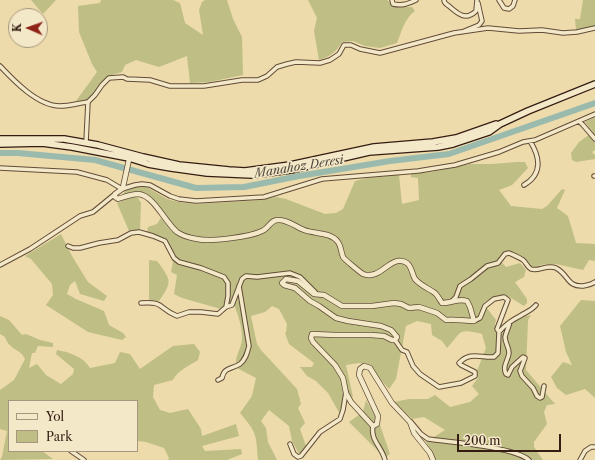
<!DOCTYPE html>
<html>
<head>
<meta charset="utf-8">
<style>
  body { margin:0 }
  #map { position:relative; width:595px; height:460px; overflow:hidden; background:#eddbab; font-family:"Libre Caslon Text",serif }
  canvas { display:block }
  .legend { position:absolute; left:8px; top:400px; width:130px; height:52px; box-sizing:border-box; background:#f3e8c8; border:1px solid #a79680; margin:0; padding:5px 7px; list-style:none; font-size:12px; color:#341c13 }
  .legend li { display:flex; align-items:center; gap:8px; height:20px }
  .legend b { width:20px; border:1px solid #a79680 }
  .north { position:absolute; left:8px; top:8px; width:40px; height:40px; box-sizing:border-box; background:#f3e8c8; border:1px solid #a79680; border-radius:50%; rotate:272deg; font-size:11px; font-weight:700; line-height:16px; text-align:center; color:#341c13 }
  .north::after { content:''; display:block; margin:auto; width:14px; height:18px; background:#8f2418; clip-path:polygon(50% 0,100% 100%,50% 72%,0 100%) }
  .scale { position:absolute; left:457px; top:434px; width:104px; height:18px; box-sizing:border-box; border:2px solid #341c13; border-top:0; padding-left:5px; font-size:12px; line-height:14px; white-space:nowrap; color:#341c13; -webkit-text-stroke:3px #f3e8c8; paint-order:stroke }
</style>
</head>
<body>
<div id="map">
<canvas width="595" height="460"></canvas>
<ul class="legend">
<li><b style="height:5px;background:#f3e8c8"></b>Yol</li>
<li><b style="height:11px;background:#bebe85"></b>Park</li>
</ul>
<div class="north">K</div>
<div class="scale">200 m</div>
</div>
<script>
const c = document.querySelector('canvas').getContext('2d');
c.lineJoin = 'round';
function fillPath(path, color) { c.fillStyle = color; c.fill(path, 'evenodd'); }
function stroke(path, color, width, dash) { c.strokeStyle = color; c.lineWidth = width; c.lineCap = dash ? 'butt' : 'round'; c.setLineDash(dash || []); c.stroke(path); }
function drawText(font, color, halo, rows, align = 'center') {
  c.font = font + ' "Libre Caslon Text",serif'; c.lineWidth = 3; c.setLineDash([]); c.textBaseline = 'middle'; c.strokeStyle = halo; c.fillStyle = color; for (const [text, x, y, turn = 0] of rows) {
    c.save(); c.translate(x, y); c.rotate((+turn || 0) * Math.PI / 180); c.textAlign = isNaN(turn) ? turn : align; if (halo) c.strokeText(text, 0, 0); c.fillText(text, 0, 0); c.restore();
  }
}
fillPath(new Path2D(`
  M31,0H56L43,14Z
  M101,0H173L180,3L185,23L203,35L199,10L202,2L205,0H227L233,19L242,37L243,75L209,82L190,83L187,56L159,67L136,60L125,65L122,72L108,76L88,100L76,101L97,72L92,64L79,32L78,6L100,3Z
  M308,0H387L396,7H412L415,11C405,17 401,33 397,43L380,48L365,46L353,41L342,42C336,52 331,56 319,60L314,31L317,18Z
  M583,0H595V26L576,30L575,19H580Z
  M595,117V150L592,152L595,155V159L576,162L572,160L571,153L579,142L593,132L585,122Z
  M517,162H525L528,168L512,185L499,190L511,206L542,209L547,206L562,189L565,190L557,208L568,216L576,243L595,244V261L589,260L583,270L556,264H545L534,267H530L509,251H505L499,259L506,267L520,263L526,270L524,277L515,282L527,299V303L524,306C505,294 503,290 483,303L496,320L495,324L497,333L501,334C511,325 518,317 531,315L528,320L526,370L555,404L547,405L544,412L547,424L534,442V447L543,460H436L426,442L445,430L424,417L412,419L394,402L409,399H428L435,395L450,407L470,402L479,394L472,386L478,378L477,371L486,348L482,334C457,328 462,332 447,348L442,341L432,335L431,324L417,321L406,326L396,379L389,389L367,364L359,363L346,365L353,397L344,391L340,414L328,393L316,381L307,376L300,367H312L314,363L289,344L285,333L286,332L287,324L279,309L272,306L265,312L251,316L257,344L261,350L297,389L301,404L298,408L305,423L300,429L306,446L299,454L292,441L289,426L269,410L261,421L266,428L268,442L277,460H258C256,434 257,433 240,413L252,396L256,378L237,368C233,357 242,349 242,338C242,326 238,315 234,304L230,303L221,309L182,298L174,294L177,275L171,272L173,262L167,241L147,232L148,227L157,224L164,213L141,193L124,194V192L135,187L145,186L167,199L178,202L197,204L261,200L276,197L286,199L325,214L336,213L343,209L355,181L367,178L399,175L402,204L419,200L418,178L411,177V174L432,172L470,164H492Z
  M132,197L138,198L141,203L140,230L129,231L117,203Z
  M61,234L72,256L88,282L107,296L104,301L80,294L75,281L70,285L67,294L76,299L104,311L109,325L123,333L126,337L122,340L88,332L46,305L53,295L52,284L31,259L25,256Z
  M149,260L157,261C171,280 173,281 159,301L149,300Z
  M581,300L595,301V398L585,389L566,395L557,388L551,377L563,362L572,365L566,352L560,326Z
  M0,316L9,320L22,335L26,334L40,340L53,343V347L38,346L35,353H32L29,368L37,364L46,375L61,384L73,374L74,369L56,354L57,350C69,352 84,357 90,368L115,363L120,352L130,354L140,369L173,346L194,344L200,352L198,360C190,365 177,371 173,380L154,385L153,397L160,410L170,413L188,409L201,429L202,436L236,424L239,436L202,446L205,451L241,449L242,454L227,460H168L169,458L164,448L146,442L137,441V401H9V451H42L53,459L0,460L2,457L7,431L0,429V390L14,380L25,359C21,349 9,350 5,337L0,334Z
  M366,400L380,425L390,454L387,456L381,454L349,422L363,412Z`), '#bebe85');
stroke(new Path2D(`
  M0,153H18L95,160L196,188L244,187L299,176L390,161L449,154L595,103`), '#9abaae', 6);
const minor = new Path2D(`
  M392,0L393,4C402,6 408,4 416,0
  M444,0C444,4 447,4 450,7C458,14 466,21 476,11L477,0
  M499,0L504,8L509,9L513,6L515,0
  M462,32L479,25L482,21L478,3
  M0,66C14,81 38,106 60,106C70,106 79,103 88,102L86,142
  M88,102L95,95L102,85L109,78L123,77L127,79L150,80L170,86H204L242,80H258L267,76L277,67L287,64L296,62L320,63L330,60L339,54L344,45H351L360,49L380,53L454,33L488,28L519,31L542,30L563,33L577,32L595,28
  M579,121L583,125L595,139
  M0,168L77,172L107,180L122,189L135,185L142,184L150,185L170,196L179,199L196,201L264,197L322,179L418,171L455,165L499,152L523,142L535,140L595,114
  M594,176H595
  M524,185C543,174 540,157 530,141
  M68,246L73,248H80L99,243L118,240L131,233L139,232L153,236L165,241L174,258L179,262L201,268L224,277L228,283V296L226,307
  M0,265L30,249L80,216L93,212L115,194
  M452,301L456,297L460,286L471,279L487,266L498,263L505,254L509,253C513,255 519,257 523,260C526,262 527,267 531,269C538,272 547,264 556,268C569,275 567,287 583,286C588,285 591,285 595,282
  M141,303C165,301 159,309 177,316L189,312H201L218,314L226,307L232,305L242,279L246,276L257,277L290,273L300,277L315,292
  M474,321L480,318L485,306L494,299L504,297L508,300L497,329L499,332C505,325 512,320 520,316C526,312 531,311 536,305
  M510,322C509,327 506,332 505,337C505,343 509,347 509,353C508,361 502,366 506,374L508,375L512,367L523,357L525,358L520,371L522,376L533,388L537,396L540,398L542,397L544,386
  M395,340L402,350L407,352L413,366L420,374L439,387L461,383L475,376V372L461,365L459,363C470,351 481,358 494,357L498,353L499,332
  M218,380L222,378C224,367 232,369 240,364C246,359 247,353 249,346L239,286
  M411,422L421,434L428,439C450,442 514,447 529,460
  M373,426C370,440 382,447 385,460
  M290,444L294,454L298,457L301,456L320,432L340,419L343,410L346,392
  M71,451L84,460
  M580,460L585,451L591,447H595`);
const tertiary = new Path2D(`
  M130,155L123,187L122,189L115,194V197L118,199C124,197 131,194 139,194C154,196 165,222 177,232C183,236 190,238 197,239C210,242 250,237 262,231C269,228 271,219 279,220C288,220 296,227 304,230C315,234 331,232 338,242C341,246 341,252 343,257C344,259 361,273 363,274C382,281 390,253 407,263C412,267 412,274 415,279C421,286 428,288 435,293C438,296 440,300 442,303C451,303 459,298 467,301L470,307L474,321C464,321 456,319 446,320L437,313L419,307L409,308L401,304L394,303L372,306H342L324,295L314,294L298,281L286,279L282,283L284,285L295,288L310,301L319,306L336,318L348,321L381,326L391,330L397,337L395,340H392L384,336L371,335H335L312,334L311,338L313,342L335,365L343,378L346,393L351,402L373,426L377,424L378,416L359,375L360,369L364,366L370,368L392,403L410,422L414,433L430,453L433,460`);
const secondary = new Path2D(`
  M0,139H64L98,145L143,157L179,165L229,170L245,171L290,165L374,147L433,142L456,138L496,124
  M0,144L42,143L72,147L129,158L148,164L171,168L207,173L252,175L291,170L369,152L438,147L453,144L489,132L500,124L528,111L595,84`);
stroke(minor, '#624c39', 5.5);
stroke(tertiary, '#624c39', 6);
stroke(secondary, '#341c13', 8);
stroke(minor, '#f3e8c8', 3.5);
stroke(tertiary, '#f3e8c8', 4.5);
stroke(secondary, '#f3e8c8', 5.5);
drawText('italic 12px', '#534b42', '#f3e8c8', [
  ["Manahoz Deresi",299,167,-9]
]);
</script>
</body>
</html>
